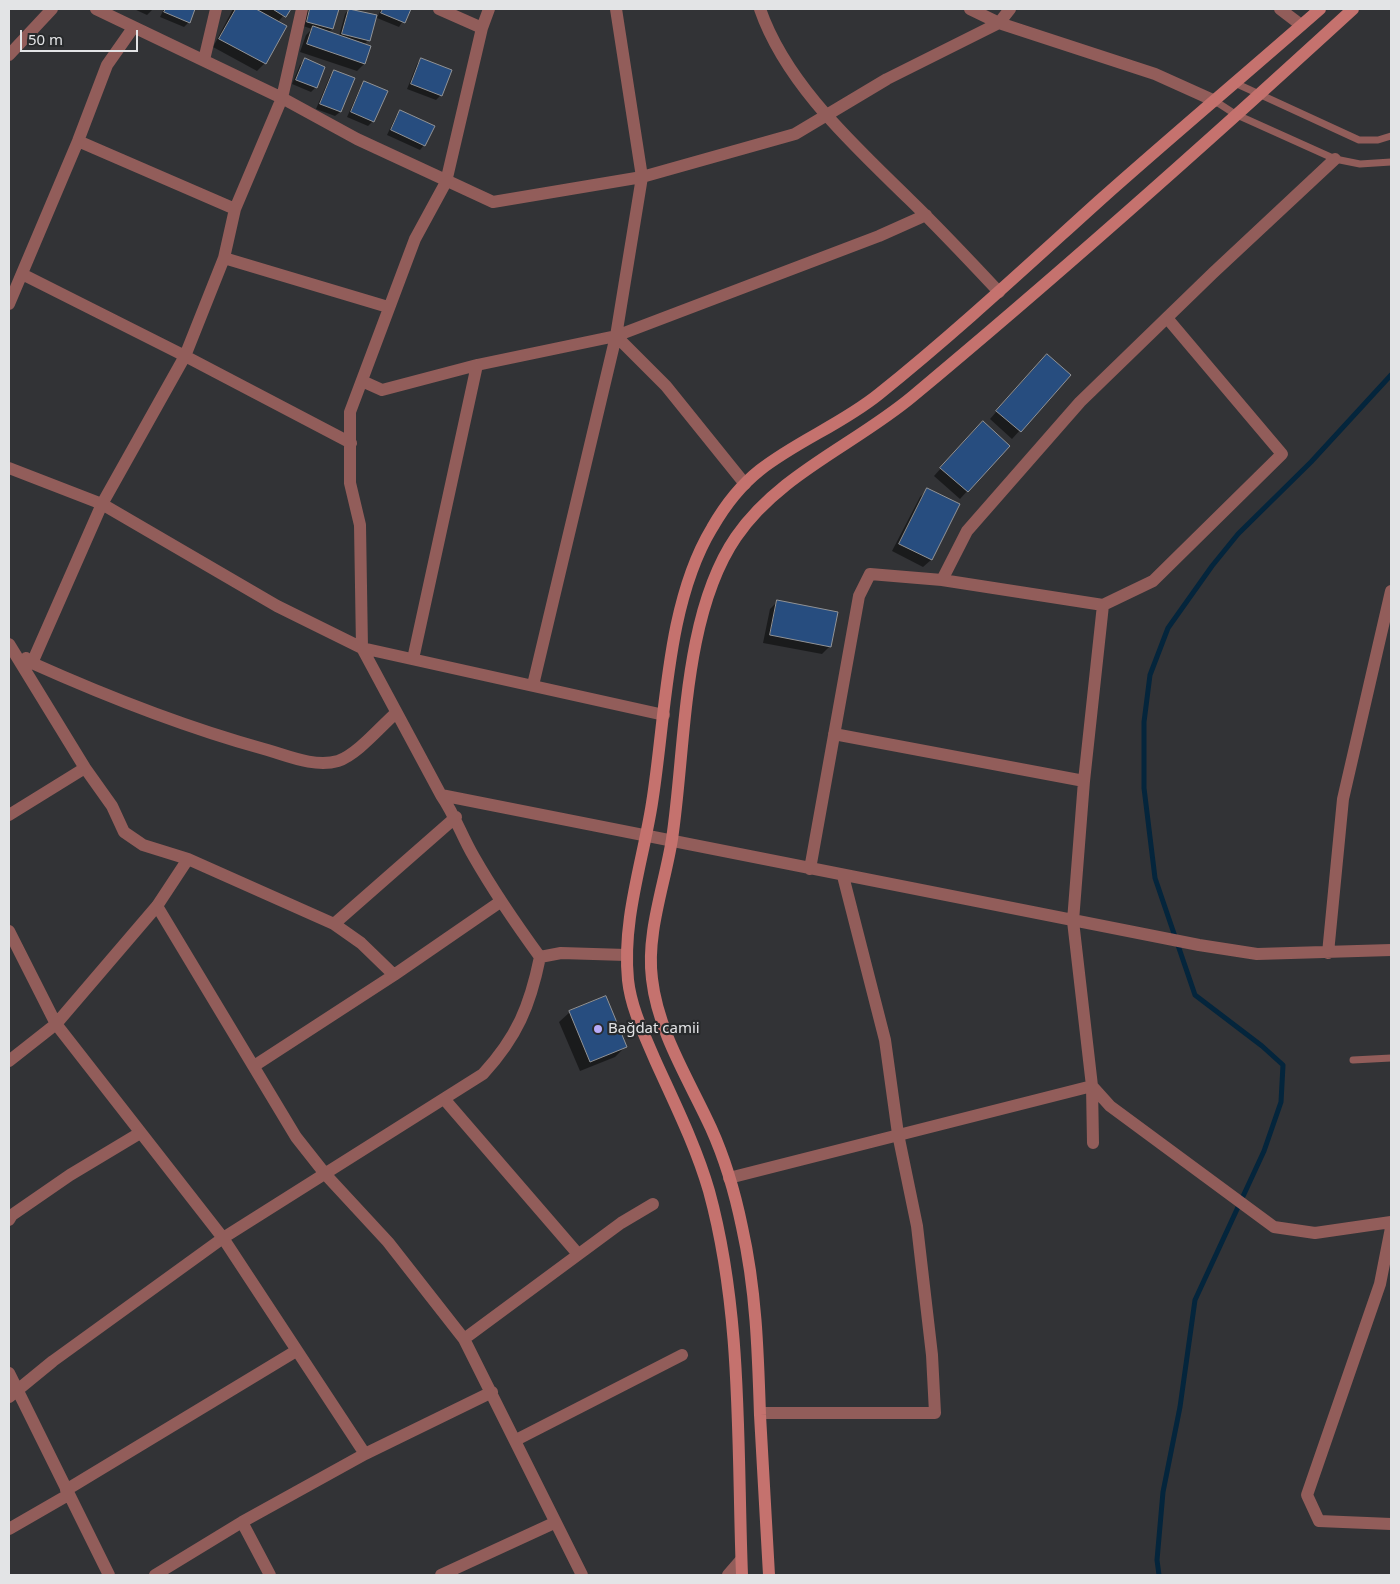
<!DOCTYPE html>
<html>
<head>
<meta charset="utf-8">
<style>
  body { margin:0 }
  #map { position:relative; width:1400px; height:1584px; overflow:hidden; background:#323336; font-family:"Noto Sans",sans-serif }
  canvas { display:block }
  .frame { position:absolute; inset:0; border:10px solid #e3e4e6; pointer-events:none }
  .scale { position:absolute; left:20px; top:30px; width:118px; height:22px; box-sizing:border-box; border:2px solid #e3e4e6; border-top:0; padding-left:6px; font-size:15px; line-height:18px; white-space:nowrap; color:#e3e4e6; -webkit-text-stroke:4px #282a2c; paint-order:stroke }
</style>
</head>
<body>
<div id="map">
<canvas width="1400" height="1584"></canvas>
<div class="frame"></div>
<div class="scale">50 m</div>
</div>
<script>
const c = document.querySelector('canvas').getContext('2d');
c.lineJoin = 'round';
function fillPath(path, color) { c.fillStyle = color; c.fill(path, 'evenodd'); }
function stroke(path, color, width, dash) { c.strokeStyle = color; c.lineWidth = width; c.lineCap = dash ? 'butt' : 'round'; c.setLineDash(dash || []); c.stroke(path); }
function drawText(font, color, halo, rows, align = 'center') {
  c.font = font + ' "Noto Sans",sans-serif'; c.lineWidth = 4.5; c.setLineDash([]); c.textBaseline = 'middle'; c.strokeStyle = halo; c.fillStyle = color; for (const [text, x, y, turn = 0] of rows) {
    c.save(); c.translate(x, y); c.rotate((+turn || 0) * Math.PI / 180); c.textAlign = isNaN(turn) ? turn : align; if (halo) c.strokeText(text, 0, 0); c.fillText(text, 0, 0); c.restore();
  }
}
fillPath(new Path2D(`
  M134,9H153L147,15Z
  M164,9H194L189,22L184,27L160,17Z
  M233,9H289L278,22L265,63L257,71L213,47Z
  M308,9H338L332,29L328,33L339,36L345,14L349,9L375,16L368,40L364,45V64L357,71L300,52L306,35L312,29L303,26Z
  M381,9H410L399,27L377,18Z
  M421,59L441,95L436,100L407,89L417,64Z
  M305,60L316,87L311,92L292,84L300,65Z
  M335,71L354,79L340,112L335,116L316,109L330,76Z
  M364,83L373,121L368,126L347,117L360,88Z
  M400,112L424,145L420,150L387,135L396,116Z
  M1039,363L1069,376L1012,439L990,419Z
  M975,430L1008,446L960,499L934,476Z
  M928,489L959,505L931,560L923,567L892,551L920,497Z
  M777,602L830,646L822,654L763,643L770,609Z
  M570,1012L625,1047L615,1057L580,1071L559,1022Z`), '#0007');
stroke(new Path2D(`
  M1159,1575L1157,1560L1163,1492L1180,1407L1195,1300L1264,1151L1281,1102L1283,1065L1262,1046L1195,995L1155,878L1144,788V722L1150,675L1168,628L1212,566L1238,534L1311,462L1391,375`), '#04253c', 5);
const building = new Path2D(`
  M166,9H195L190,23L164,12Z
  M236,9H256L287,26L266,64L219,39Z
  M273,9H291L286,17Z
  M310,9H339L333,29L307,22Z
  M349,9L377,15L370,41L342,34Z
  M383,9H411L405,23L381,13Z
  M313,26L371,46L365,64L307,44Z
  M305,58L325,67L317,88L296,80Z
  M421,58L452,70L442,96L411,84Z
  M334,70L355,78L341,112L320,104Z
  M364,81L388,91L374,122L351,112Z
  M400,110L435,126L425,146L391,130Z
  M1047,354L1071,375L1021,432L996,411Z
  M983,421L1010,446L968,492L940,468Z
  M927,488L960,504L932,560L899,544Z
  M777,600L838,612L831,647L770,635Z
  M606,996L627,1047L590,1062L569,1011Z`);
fillPath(building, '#274d7f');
stroke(building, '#919396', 1);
stroke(new Path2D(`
  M1235,83L1359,140H1378L1391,136
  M1215,101L1235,114L1335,159L1360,164L1391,162
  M1353,1060L1391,1058`), '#925d5a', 7);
stroke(new Path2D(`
  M96,9L282,98L357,139L493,202L642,177L795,134L887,79L999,23L1010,9
  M439,9L482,28
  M489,9L482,28L446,182L415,239L350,412V483L360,525L362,648L441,795C455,815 462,837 474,857C494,892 516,924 540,957L561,953L626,955
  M616,9L642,177L616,336L666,386L745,484
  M760,9C786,84 853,144 909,199C940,229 970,261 999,292
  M970,9L999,23L1155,74L1215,101
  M1280,9L1301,25
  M9,55L52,9
  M204,60L216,9
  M78,141L235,209
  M224,258L388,307
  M22,274L185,356L351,443
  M9,304L78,141L107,65L133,28
  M362,381L382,390L477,365L616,336L879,236L926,215
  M9,468L102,504L277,606L362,648L664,715
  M942,580L967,531L1080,402L1213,273L1335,159
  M1103,605L1153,581L1282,454L1167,318
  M9,644L85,768L112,806L124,832L143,845L188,859L334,924L361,943L394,975
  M26,658L32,663C108,697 184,727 264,749C286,755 314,768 338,761C357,755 381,726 396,713
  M413,659L477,365
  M32,663L102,504L185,356L224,258L235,209L282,98L302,9
  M533,685L616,336
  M834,734L1084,781
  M441,795L1199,945L1257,954L1391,950
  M9,815L85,768
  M157,906L296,1137L326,1175L388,1242L464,1339L582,1575
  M334,924L456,817
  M9,931L56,1024L223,1238L365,1454
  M1328,953L1343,799L1391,591
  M9,1061L56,1024L157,906L188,859
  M254,1066L394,975L500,902
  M1092,1086L1110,1106L1274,1227L1315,1233L1391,1222
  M1092,1086L1093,1143
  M445,1100L578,1254
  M729,1178L1092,1086L1073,921L1084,781L1103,605L942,580L870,574L859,596L810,869
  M9,1220L12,1215L70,1175L140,1133
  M1391,1228L1380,1284L1307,1495L1319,1521L1391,1524
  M464,1339L621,1223L653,1204
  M9,1373L109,1575
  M9,1397L53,1361L223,1238L483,1074C517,1037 530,1006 540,957
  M760,1413H935L932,1355L917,1226L898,1134L885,1040L843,876
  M516,1440L682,1355
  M66,1490L296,1351
  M242,1522L270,1575
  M9,1529L68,1495
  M155,1575L242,1522L365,1454L492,1392
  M441,1575L554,1523`), '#925d5a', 12);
stroke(new Path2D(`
  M728,1575L741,1560`), '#925d5a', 12);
stroke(new Path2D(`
  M742,1575C737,1448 743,1315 709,1191C696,1146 674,1102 655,1060C644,1034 631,1008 628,980C622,920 643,861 652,803C666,716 666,604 712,528C724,507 741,485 760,470C797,441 842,424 879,394C955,333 1027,266 1099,201C1172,136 1247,73 1320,9
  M769,1575C766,1522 763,1468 760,1415C758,1351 756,1289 742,1227C735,1193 725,1159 711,1128C689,1080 658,1032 652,979C646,933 665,884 672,839C686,746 682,616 736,537C779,474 856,444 913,396C1063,271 1209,141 1353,9`), '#c5726e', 12);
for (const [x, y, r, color] of [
  [598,1029,5,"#b7abf8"]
]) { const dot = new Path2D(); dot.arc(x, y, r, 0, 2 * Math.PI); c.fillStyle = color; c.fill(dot); stroke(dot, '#282a2c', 2); }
drawText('15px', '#e3e4e6', '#282a2c', [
  ["Bağdat camii",608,1029]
], 'left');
</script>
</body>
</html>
